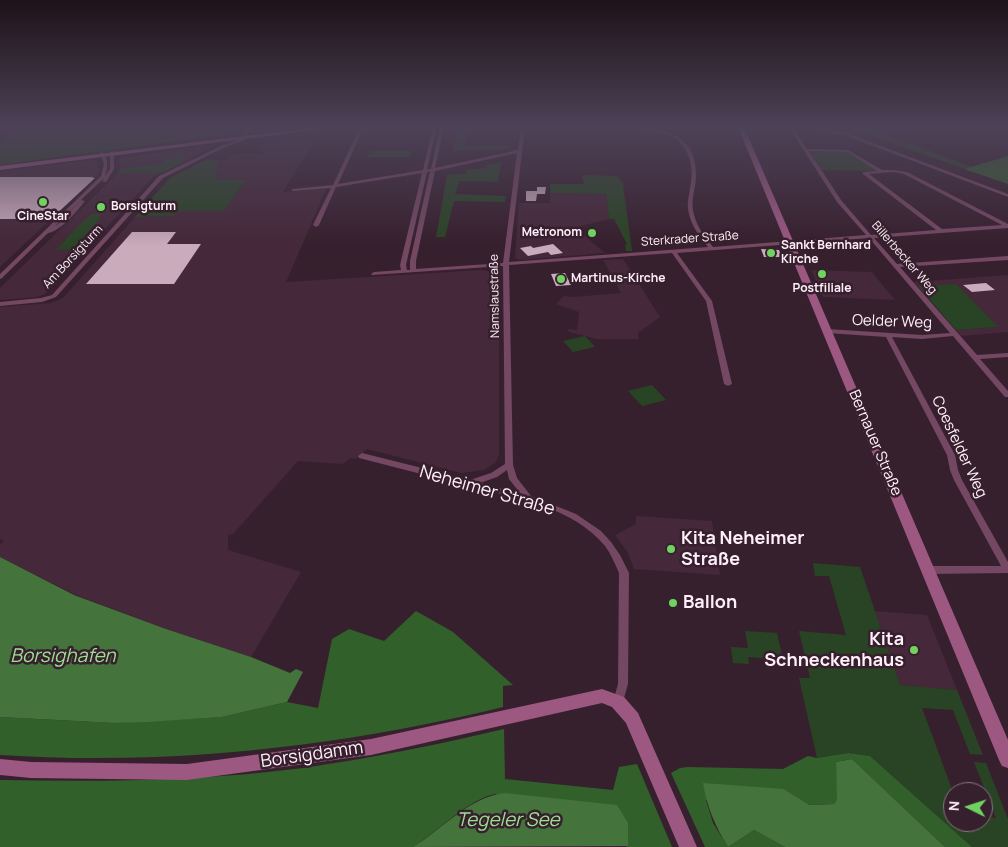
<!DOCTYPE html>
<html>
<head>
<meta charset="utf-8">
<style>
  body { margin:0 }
  #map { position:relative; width:1008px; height:847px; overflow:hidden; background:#37202e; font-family:Manrope,sans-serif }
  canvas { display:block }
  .north { position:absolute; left:943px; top:782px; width:50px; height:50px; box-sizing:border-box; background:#37202e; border:1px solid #87737f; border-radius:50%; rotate:274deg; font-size:14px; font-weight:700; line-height:20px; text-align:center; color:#ffeff8 }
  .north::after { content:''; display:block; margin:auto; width:18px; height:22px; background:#70d35f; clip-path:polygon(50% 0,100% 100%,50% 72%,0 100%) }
</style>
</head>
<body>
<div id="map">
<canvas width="1008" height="847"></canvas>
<div class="north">N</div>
</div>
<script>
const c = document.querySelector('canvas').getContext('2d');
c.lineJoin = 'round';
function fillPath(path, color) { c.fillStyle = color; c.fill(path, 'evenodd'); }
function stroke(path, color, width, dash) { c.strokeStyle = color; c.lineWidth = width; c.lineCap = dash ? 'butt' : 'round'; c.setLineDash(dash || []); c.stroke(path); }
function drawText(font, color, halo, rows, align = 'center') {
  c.font = font + ' Manrope,sans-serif'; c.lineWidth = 5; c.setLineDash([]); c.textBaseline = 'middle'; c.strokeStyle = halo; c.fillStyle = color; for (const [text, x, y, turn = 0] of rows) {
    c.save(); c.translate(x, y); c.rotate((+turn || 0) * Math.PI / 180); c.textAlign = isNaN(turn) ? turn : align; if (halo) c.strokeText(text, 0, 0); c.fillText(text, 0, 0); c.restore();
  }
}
fillPath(new Path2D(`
  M315,140L283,192L326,189L286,282L482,270L494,272L499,276V455L495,463L484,470L461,473L367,449L355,459L350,458L343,464L298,461L233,534L228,535V550L301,572L251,657L166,629L74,594L0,557V545L4,540L0,539V307L51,303L63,298L169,179L210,159L226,160L228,155L241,153L264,154L259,145L291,141Z
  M213,145L192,158L153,177L45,294L37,297L0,300V288L120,171L119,158Z
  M93,160L98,162L99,174L0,267V171Z
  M550,193L606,194L609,219L581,226L580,232L605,253L520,260L515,258L519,203H550Z
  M623,259L660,317L638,333V339H597L569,332L568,329L577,330L579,312L556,304L564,296L573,297L621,293L603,260Z
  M811,270L872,272L895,300L823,297Z
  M1008,275V332L961,336L956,330L997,327L927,297L914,282Z
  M636,516L712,521L720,575L634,569L628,553L615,535L636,524Z
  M875,611L927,615L957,690L900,685Z`), '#452839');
fillPath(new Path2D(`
  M19,127H214L224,135L0,165V142Z
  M458,127H469L464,146H508V149L453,151Z
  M847,127L871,129L972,167L964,169Z
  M370,151H411L410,157H367Z
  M812,151L848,152L874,169L872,171L822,170L810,152Z
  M176,156H183V160L180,161L184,162L162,173H118L120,169L165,163L164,158L169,157V160L172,157L174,162L173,157L176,159Z
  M207,159L218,162L216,179L245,180L224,211H180L172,216L135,217L170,178Z
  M501,163L498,182L460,181L455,194L506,196L505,202L454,201L445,237H436L447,175L467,173L466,170L487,168L486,165Z
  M582,175L617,176L624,184L623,185L632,251H626L625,245L627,244L614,219H609L606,194L550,193V184H584Z
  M92,214H102L98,218L99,220L72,249L56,250L78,226Z
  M956,284L998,327L956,330L918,286Z
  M585,336L595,347L573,352L563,341Z
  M652,385L666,400L642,406L628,391Z
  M813,563L860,567L900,685L957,690L983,755L970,754L953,710L922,708L953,792V822H983V817L996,818L974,762L986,763L1008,819V847H972L870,756L848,753L817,758L799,678H810L799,631L846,635L829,576H815Z
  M745,631L777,633L783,660L748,657L749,664L733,663L731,647L748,648Z`), '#294424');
fillPath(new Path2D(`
  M1008,156V184L964,169Z
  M416,611L453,632L513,685L503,686V707C339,747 169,766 0,755V717L114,723L222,717L287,702L318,708L332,639L349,629L384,641Z
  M504,729L505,779L613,790L619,767L637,764L672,847H625L628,846L495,794C469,799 437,832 413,847H0V780C101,782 203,781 303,768C371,758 437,745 504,729Z
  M848,753L870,756L972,847H945L852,759L836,762L838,800L834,804L808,805L784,789L706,800L713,823L728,847H705L671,773L680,768L688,767L783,769L808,756L817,758Z
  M754,830L785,847H728Z`), '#32602a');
fillPath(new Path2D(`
  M0,557L74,595L166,629L251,657L290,673L296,669L303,672L287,702L222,717L147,722L114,723L0,717Z
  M852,759L945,847H785L754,830L728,847C715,826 707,807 703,783L784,789L809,805L834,804L837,800L836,762Z
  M505,793L617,805L628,823V846L413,847C444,828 469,797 505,793Z`), '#44733c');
fillPath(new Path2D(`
  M0,177H94L92,178H95L51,219H0Z
  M537,187H546L545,194H537L536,201H526V191H537Z
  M132,232H176L167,244H201L174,284H86Z
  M553,244L563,253L551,255L548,252L528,256L520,248L531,246L533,248Z
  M761,249L779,250L782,257H764Z
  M565,273L571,285L556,286L551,274Z
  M986,283L995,290L972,292L963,285Z`), '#caabbc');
fillPath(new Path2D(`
  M12,127V129L0,130V128Z
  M249,127H253L243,141L223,148L163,178L56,297L42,302L0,306V302L41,298L52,295L159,176L221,146L241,139Z
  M360,127H364L338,184L423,170L433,127H437L427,169H431L440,127H444L435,168L518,150L521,127H525L509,262L708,247C699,236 690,224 688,209C687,200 690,191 691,182C694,164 688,145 671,136C654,128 636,132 621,127C657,127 697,130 696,176C696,187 691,198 693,210C695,224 704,236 713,247L866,235L837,202L790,129L776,128L774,127H812L849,134L1008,194V197L847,136L811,129H794L807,149L848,150L882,170H893L907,172L1008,224V228L874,238L897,264L1008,256V260L900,267L977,355L1008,353V357L980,359L1008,391V397H1005L953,336L922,339L892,337L955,455L958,470L962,480L1008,562V573L928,574L925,572L923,570L925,568L928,566H1001L954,480L950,470L947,455L886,337L827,333L824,331L827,329L922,335L950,333L869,238L677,253L712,301L732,384L728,386L724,384L706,301L672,253L509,265L513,465L517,478L531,496L576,514L601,531L611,542L620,555L629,573L628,684L622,705L618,707L614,705L613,702L618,684L619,573C615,564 611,554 605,546C573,507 516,498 470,486L468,487L464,485L359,458L358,456L362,453L470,480L491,473L505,464L503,266L372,275L371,274L374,272L401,270L400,265L422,173L336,187L319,225L316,227L313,225L331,188L293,191L291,190L293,189L333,185ZM809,151L847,152L877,171L865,172H863V174L936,230L871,235L841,200ZM517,153L503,263L416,269V261L435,171ZM430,171L410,261V270H407L406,265L427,172ZM893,172L904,174L1002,225L942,229L869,174ZM507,470L509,479L520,493L480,483L497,477Z
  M112,151L114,152V169L106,182L102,181L104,178L81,200L85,201C77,211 61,231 48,233L2,278L0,279V274L101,176L104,164L100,153L102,152C109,158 108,167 105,176L110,169V152ZM81,200L58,224L55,226Z`), '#744862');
fillPath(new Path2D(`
  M320,127H338L0,170V166Z
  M738,127H744L1008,740V768L1002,766L999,760Z
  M602,689L624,697L638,713L697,847H679L626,723L612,707L602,703L371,755L187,780L31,778L0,775V759L31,762L187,764L371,739Z`), '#9d5882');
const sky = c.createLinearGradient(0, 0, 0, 246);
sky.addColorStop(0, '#1e1219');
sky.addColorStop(0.52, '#4d4257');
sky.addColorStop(1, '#4d425700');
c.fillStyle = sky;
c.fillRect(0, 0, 1008, 246);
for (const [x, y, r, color] of [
  [43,202,5,"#70d35f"],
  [101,207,5,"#70d35f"],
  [592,233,5,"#70d35f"],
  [771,253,5,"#70d35f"],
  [822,274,5,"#70d35f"],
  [561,279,5,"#70d35f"],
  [671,549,5,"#70d35f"],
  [673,603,5,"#70d35f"],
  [914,650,5,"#70d35f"]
]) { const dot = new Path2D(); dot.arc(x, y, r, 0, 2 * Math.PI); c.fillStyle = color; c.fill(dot); stroke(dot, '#37202e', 2); }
drawText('bold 12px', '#ffeff8', '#37202e', [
  ["Borsigturm",111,207],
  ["CineStar",43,217,"center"],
  ["Metronom",582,233,"right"],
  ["Sankt Bernhard",781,246],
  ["Kirche",781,260],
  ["Martinus-Kirche",571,279],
  ["Postfiliale",822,289,"center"]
], 'left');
drawText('12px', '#ffeff8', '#37202e', [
  ["Sterkrader Straße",690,239,-4],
  ["Am Borsigturm",73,257,-47],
  ["Billerbecker Weg",904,258,49],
  ["Namslaustraße",495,296,-91]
]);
drawText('15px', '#ffeff8', '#37202e', [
  ["Oelder Weg",892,322,2],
  ["Bernauer Straße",875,443,67],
  ["Coesfelder Weg",959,447,65]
]);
drawText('18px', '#ffeff8', '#37202e', [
  ["Neheimer Straße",487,491,16],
  ["Borsigdamm",312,755,-8]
]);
drawText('bold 18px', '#ffeff8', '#37202e', [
  ["Kita Neheimer",681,539],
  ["Straße",681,560],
  ["Ballon",683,603],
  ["Kita",904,640,"right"],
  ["Schneckenhaus",904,661,"right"]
], 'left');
drawText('italic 19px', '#9cdf90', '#37202e', [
  ["Borsighafen",63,657],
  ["Tegeler See",508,821]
]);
</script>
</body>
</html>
